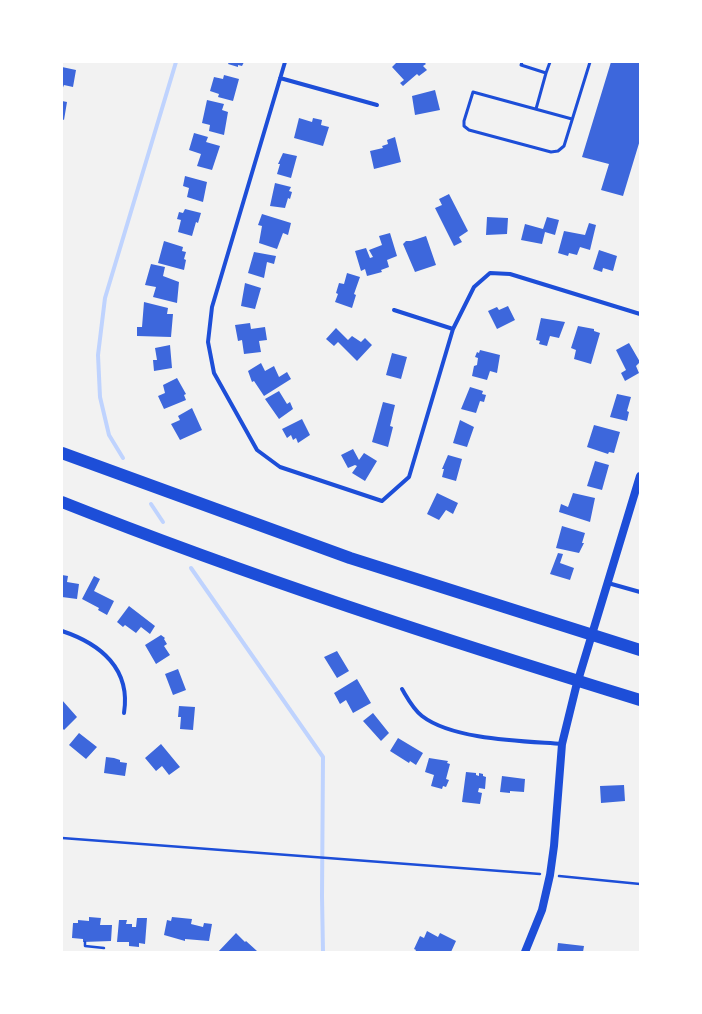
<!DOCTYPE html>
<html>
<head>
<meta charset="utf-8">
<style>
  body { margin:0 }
  #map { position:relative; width:702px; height:1014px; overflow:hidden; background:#f2f2f2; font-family:"IBM Plex Sans",sans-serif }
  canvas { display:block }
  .frame { position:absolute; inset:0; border:63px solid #fff; pointer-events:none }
</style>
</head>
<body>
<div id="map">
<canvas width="702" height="1014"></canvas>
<div class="frame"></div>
</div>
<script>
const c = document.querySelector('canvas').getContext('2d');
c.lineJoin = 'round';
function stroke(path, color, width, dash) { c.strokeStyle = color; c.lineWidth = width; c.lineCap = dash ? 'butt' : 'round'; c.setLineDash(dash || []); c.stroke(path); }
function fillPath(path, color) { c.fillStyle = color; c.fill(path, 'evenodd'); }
stroke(new Path2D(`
  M123,458L109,435L100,397L98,355L105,298L176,62
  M151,504L163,522
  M191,568L323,757L322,896L323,952`), '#bfd3fe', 4);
fillPath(new Path2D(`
  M229,62H244L242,66L238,65V67L228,64Z
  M397,62L409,63L424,62L426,64L423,66L427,70L419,76L417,74L403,86L400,83L404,80L392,67Z
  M611,62H640V140L623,196L601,190L609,164L582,157Z
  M62,67L76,70L73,87L64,85L62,90Z
  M224,75L239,79L233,101L218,97L219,94L210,91L214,77L223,79Z
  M435,90L440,110L415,115L412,96Z
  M207,100L224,104L222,110L228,112L224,135L209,131L210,125L202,123Z
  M62,101L67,102L64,120L62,119Z
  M299,118L312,122L313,118L322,120L321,125L329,127L323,146L294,138Z
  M194,133L208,137L206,142L220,146L212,170L197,166L201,154L189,150Z
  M395,137L401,162L374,169L370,151L383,148L382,146L388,144L387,140Z
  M283,153L297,156L291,178L277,174L280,164H278Z
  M185,176L207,182L203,202L187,197L189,188L183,186Z
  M275,183L291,187L289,191L292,192L290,199L288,198L285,208L270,206Z
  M449,194L468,231L459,237L462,242L454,246L435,208L442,205L439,199Z
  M185,209L201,213L198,223L196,222L192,236L178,232L181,220L177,219L179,212L183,213Z
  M262,214L291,223L288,235L283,233L277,249L259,243L262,226L258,225Z
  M487,217L508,218L507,234L486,235Z
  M547,217L559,220L555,235L545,232L542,244L521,240L525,224L543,229Z
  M589,223L596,225L590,250L580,247L577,255L569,253L568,256L558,253L564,231L585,235Z
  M390,233L397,256L387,260L389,267L381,270L382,272L367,276L365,269L361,271L355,251L366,248L370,258L373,257L369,250L382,245L379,236Z
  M426,236L436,265L415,272L403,244L406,241H411Z
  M164,241L183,247L182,251L186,252L184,259L186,260L184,270L158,263Z
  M599,250L617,256L613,271L603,268L602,272L593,269Z
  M254,252L276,256L274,264L267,262L264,278L248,273Z
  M151,264L165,267L163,276L179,282L177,303L153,297L156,287L145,285Z
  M347,273L360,277L354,294L356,295L352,308L335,302L338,294L336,293L339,283L344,284Z
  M245,283L261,288L255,309L241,306Z
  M144,302L168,308L167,314H173L171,337L137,336V327H142Z
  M508,306L515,320L497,329L488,311L497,307L499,310Z
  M541,318L565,322L559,338L550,336L547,346L539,344L540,341L536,340Z
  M250,323L251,329L265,327L267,340L259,341L261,352L244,354L242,340L238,341L235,325Z
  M578,326L594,329V331L600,333L591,364L574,359L576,350L571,348Z
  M336,328L348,340L352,336L361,342L365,338L372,345L357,361L338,342L334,346L326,339Z
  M629,343L640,362L636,366L639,373L625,381L621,373L626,370L616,350Z
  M170,345L172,368L154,371L153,360H157L155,348Z
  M480,350L500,355L497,373L490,371L487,380L472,376L474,366L477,365L478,358L475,357L477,352L479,353Z
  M392,353L407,357L401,379L386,375Z
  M261,363L265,371L274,366L279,377L287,372L291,379L264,396L254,381L252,382L248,371Z
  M177,378L186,394L184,395L186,400L164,409L158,396L165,393L163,385Z
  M470,387L483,391L482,394L486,395L484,402L480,401L476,413L461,409Z
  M279,391L287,404L290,402L293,409L279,419L265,399Z
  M617,394L631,397L627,411L629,412L627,421L610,417Z
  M383,402L395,405L390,426L393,427L388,447L372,442Z
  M192,408L202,430L180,440L171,424L180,420L178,416Z
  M302,419L310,435L298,443L296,438L293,440L291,435L287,438L282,429Z
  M460,420L474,427L467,447L453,443Z
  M594,425L620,432L614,453L609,452L608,454L587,447Z
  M353,449L359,460L364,453L377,461L365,481L352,473L357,466L355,465L348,468L341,455Z
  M448,455L462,459L456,481L442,477L444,469H442Z
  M595,461L609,465L602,490L587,486Z
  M437,493L458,503L453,514L446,510L439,520L427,514Z
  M573,493L595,498L590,522L559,512L561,504L568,507Z
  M562,526L585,533L582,543H584L579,553L556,548Z
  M558,553L563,554L560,563L574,568L570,580L550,574Z
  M62,575L68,576L67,582L79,584L77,599L62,597Z
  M94,576L100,579L94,591L114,601L107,615L98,610L99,608L82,599Z
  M129,606L155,626L150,634L141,627L136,633L125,625L123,627L117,622Z
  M161,635L165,638L164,639L167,644L164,646L170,655L156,664L145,645Z
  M337,651L349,671L337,678L324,657Z
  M178,669L186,690L173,695L165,674Z
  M357,679L371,703L353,713L346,700L340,704L334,693Z
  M62,700L77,717L64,730L62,728Z
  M179,706L195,707L193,730L180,729L181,717H178Z
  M373,713L389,733L381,741L363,721Z
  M79,733L97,747L86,759L69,745Z
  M398,738L423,753L416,765L410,761L409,763L390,751Z
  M161,744L180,767L169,775L162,766L156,771L145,758Z
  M106,757L114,758L120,760V762L127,763L125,776L104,773Z
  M429,758L448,761L447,763L450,764L446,779L449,780L446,787L443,786L442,789L431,786L434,775L425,772Z
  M466,772L476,773V775L479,776V773L483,774V776L486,777L485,789L479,788L478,792L482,793L480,804L462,802Z
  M502,776L525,779L524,792L510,791V793L500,792Z
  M624,785L625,801L601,803L600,786Z
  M89,917L101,918L100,925H112L111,941L83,942V939L72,938L73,923H78V920L89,921Z
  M172,917L192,919L191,924L203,927L204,923L212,924L209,941L185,939V941L164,935L167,920L171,921Z
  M137,918H147L145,944L139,943V947L129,946V942H117L119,920H127L126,924H132V927H136Z
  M427,931L438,937L440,933L456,941L451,952H415L416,950L414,949L420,936L424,938Z
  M236,933L245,942L246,941L257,951L218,952Z
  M558,943L584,946L583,952H557Z`), '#3d67dc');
stroke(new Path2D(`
  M62,838L540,874
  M559,876L640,884
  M85,942V946L104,948`), '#1d4ed8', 2.5);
stroke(new Path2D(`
  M522,62L521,65L546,73L550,62
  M536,109L546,73
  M572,119L473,92L464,121V126L469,130L551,152L558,151L564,146L590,62`), '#1d4ed8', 3);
stroke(new Path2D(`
  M285,62L212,307L208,342L214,373L257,450L280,467L382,501L409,477L453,329L474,287L490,273L510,274L640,314
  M280,78L377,105
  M394,310L453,329
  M608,583L640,592
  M62,631C101,644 131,669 124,713
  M402,689C408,699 413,709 422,716C453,740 523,741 562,744`), '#1d4ed8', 4);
stroke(new Path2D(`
  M525,952L542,910L550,875L554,846L562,744L576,687L640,476`), '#1d4ed8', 8);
stroke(new Path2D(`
  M62,453L350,558L640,650
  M62,502C251,577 445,640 640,700`), '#1d4ed8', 12);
</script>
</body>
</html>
